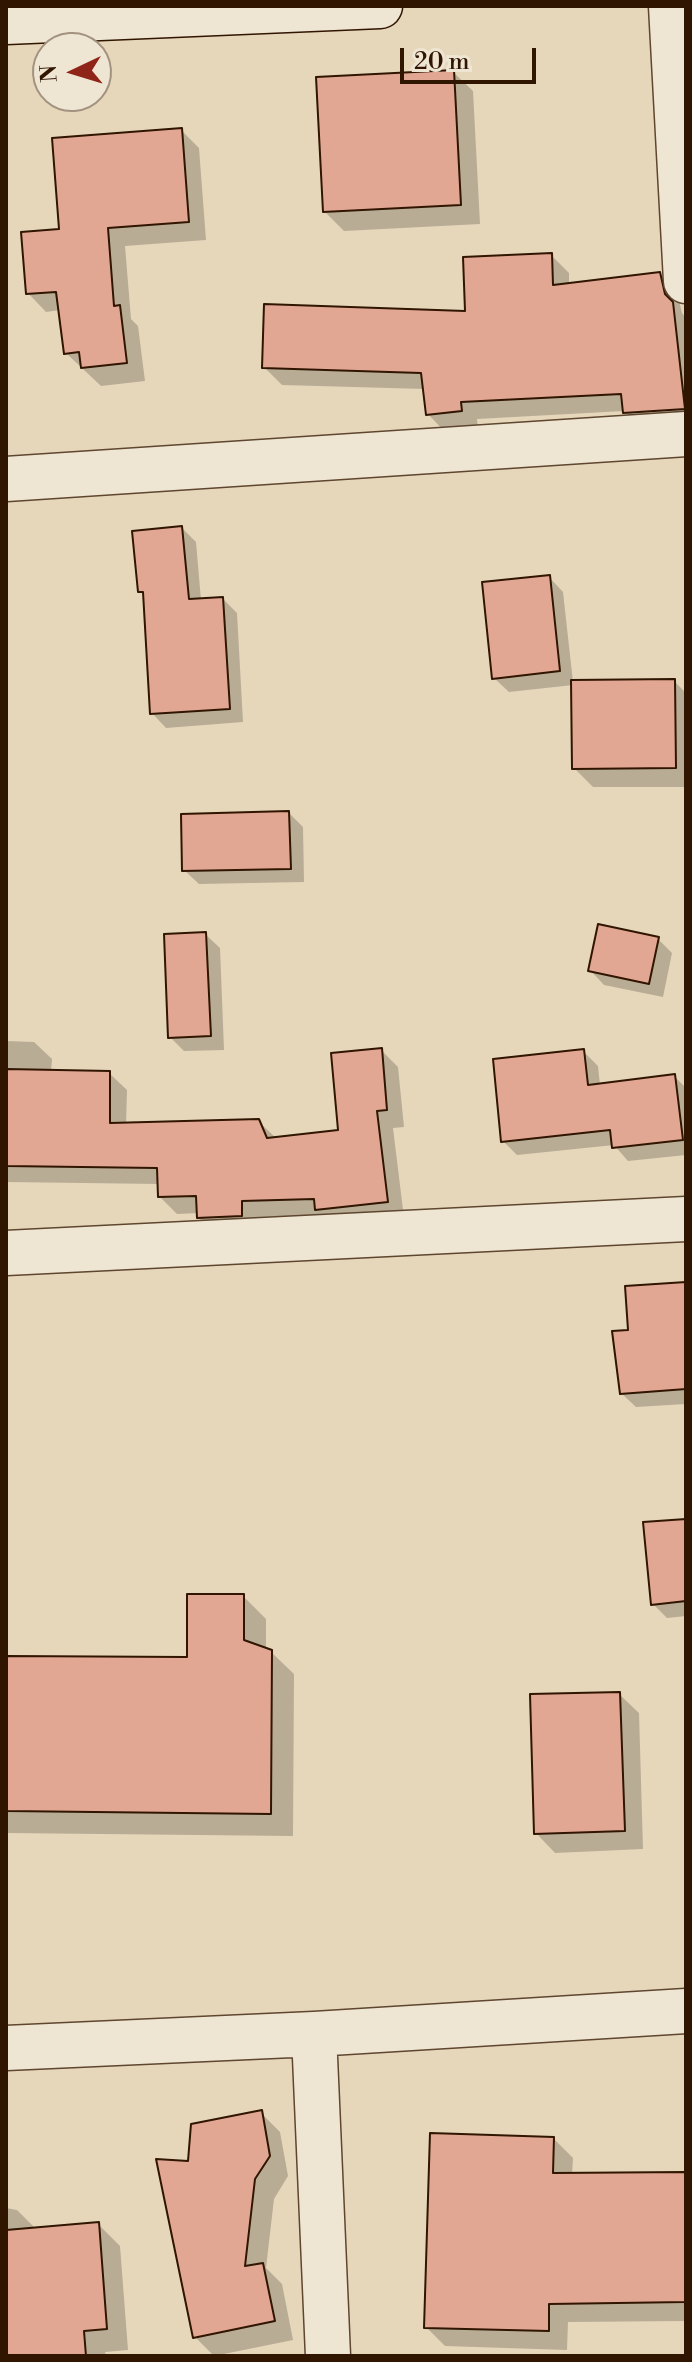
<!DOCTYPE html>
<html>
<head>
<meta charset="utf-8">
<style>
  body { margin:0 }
  #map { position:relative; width:692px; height:2362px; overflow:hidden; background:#e6d7bb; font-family:"Libre Bodoni",serif }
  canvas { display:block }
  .frame { position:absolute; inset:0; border:8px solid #301500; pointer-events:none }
  .north { position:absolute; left:32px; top:32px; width:80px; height:80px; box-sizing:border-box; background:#efe5d3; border:2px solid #a3927f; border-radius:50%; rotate:266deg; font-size:22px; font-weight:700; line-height:32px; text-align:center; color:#301500 }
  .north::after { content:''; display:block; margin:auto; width:28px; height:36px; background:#8f2418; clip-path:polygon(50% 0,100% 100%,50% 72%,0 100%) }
  .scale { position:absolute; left:400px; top:48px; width:136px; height:36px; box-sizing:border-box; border:4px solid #301500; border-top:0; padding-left:10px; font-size:24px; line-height:28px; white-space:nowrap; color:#301500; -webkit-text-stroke:6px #efe5d3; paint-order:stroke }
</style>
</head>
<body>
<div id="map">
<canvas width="692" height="2362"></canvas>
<div class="frame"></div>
<div class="north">N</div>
<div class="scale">20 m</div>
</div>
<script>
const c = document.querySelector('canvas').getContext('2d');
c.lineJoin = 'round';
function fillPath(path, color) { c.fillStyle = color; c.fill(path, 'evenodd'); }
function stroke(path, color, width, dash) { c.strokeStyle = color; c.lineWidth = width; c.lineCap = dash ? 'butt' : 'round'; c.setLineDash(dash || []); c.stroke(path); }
fillPath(new Path2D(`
  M453,72L473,91L480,224L344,231L325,212Z
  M181,130L199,148L206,240L125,246L131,319L138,326L145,381L101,386L66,353L60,310L46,312L28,293L61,231Z
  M551,255L569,273V285L660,275L677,292L682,313L686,318V427L643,430L624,411L477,419L478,428L445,432L428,414L425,389L282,385L264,367L468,313Z
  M182,528L196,542L201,600L223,599L237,613L243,722L166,728L152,713L145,596L140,591Z
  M549,577L563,592L573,682L674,681L686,693V787H593L574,768L573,685L509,692L494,678Z
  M289,813L303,827L304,882L199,884L184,870Z
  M205,934L220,948L224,1050L184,1051L170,1037Z
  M658,939L672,953L663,997L604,985L590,970Z
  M6,1041L34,1042L52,1059L51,1072L109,1073L127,1090L126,1125L258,1121L277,1139L340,1132L381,1050L398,1067L404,1127L393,1128L404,1218L323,1216L259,1217V1233L216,1235L199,1218V1213L177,1214L160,1197V1184L6,1182Z
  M583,1051L598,1066L600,1085L674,1076L686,1088V1155L628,1161L614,1145L517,1155L503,1141Z
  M686,1284V1404L636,1407L621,1393L631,1331Z
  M686,1521V1616L667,1618L653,1604Z
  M243,1596L266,1619V1650L271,1652L294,1674L293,1836L6,1833V1658L189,1659Z
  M619,1694L639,1713L643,1849L555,1853L536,1833Z
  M261,2113L280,2132L288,2176L274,2199L266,2268L282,2284L293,2340L214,2356L195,2337L190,2163Z
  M554,2139L573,2158L572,2175L686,2174V2321L568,2322L567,2350L445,2346L426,2327Z
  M6,2208L17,2210L36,2229L98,2224L120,2246L128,2350L105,2352L106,2356H6Z`), '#0003');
const building = new Path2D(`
  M454,70L461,205L323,212L316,77Z
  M182,128L189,222L108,228L114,306L120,305L127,363L81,368L79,352L64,354L56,292L26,294L21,232L59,229L52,138Z
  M552,253L553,285L660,272L665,294L673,302L685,409L623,413L621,394L461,402L462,411L426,415L421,373L262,368L264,304L465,311L463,257Z
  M182,526L189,599L223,597L230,709L150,714L143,592H138L132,531Z
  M550,575L560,671L492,679L482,582Z
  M675,679L676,768L572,769L571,680Z
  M289,811L291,869L182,871L181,814Z
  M598,924L659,937L649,984L588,971Z
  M206,932L211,1036L168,1038L164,934Z
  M382,1048L387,1110L377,1111L388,1202L315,1210L314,1199L242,1201V1216L197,1218L196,1196L158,1197L157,1168L6,1166V1069L110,1071V1123L259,1119L267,1138L338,1130L331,1053Z
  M584,1049L588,1085L675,1074L683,1140L612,1148L610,1130L501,1142L493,1059Z
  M686,1282V1389L620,1394L612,1331L628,1330L625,1286Z
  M686,1519V1601L651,1605L643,1522Z
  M187,1594H244V1640L272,1650L271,1814L6,1811V1656L187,1657Z
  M620,1692L625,1831L534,1834L530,1694Z
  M262,2110L270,2156L255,2179L245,2266L263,2263L275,2321L193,2338L156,2159L188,2161L191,2124Z
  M430,2133L554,2137L553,2173L686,2172V2302L549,2304V2331L424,2328Z
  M99,2222L107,2329L84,2331L86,2356H6V2230Z`);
fillPath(building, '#e2a793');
stroke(building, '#301500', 2);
const minor = new Path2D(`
  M671,6L686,281
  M6,479L686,434
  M6,1253L686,1219
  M314,2034L328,2356
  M6,2048L314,2034L686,2011`);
const secondary = new Path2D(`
  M6,22L380,6`);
stroke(minor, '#5e462f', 47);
stroke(secondary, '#301500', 47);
stroke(minor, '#efe5d3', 44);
stroke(secondary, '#efe5d3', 44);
</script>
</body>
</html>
